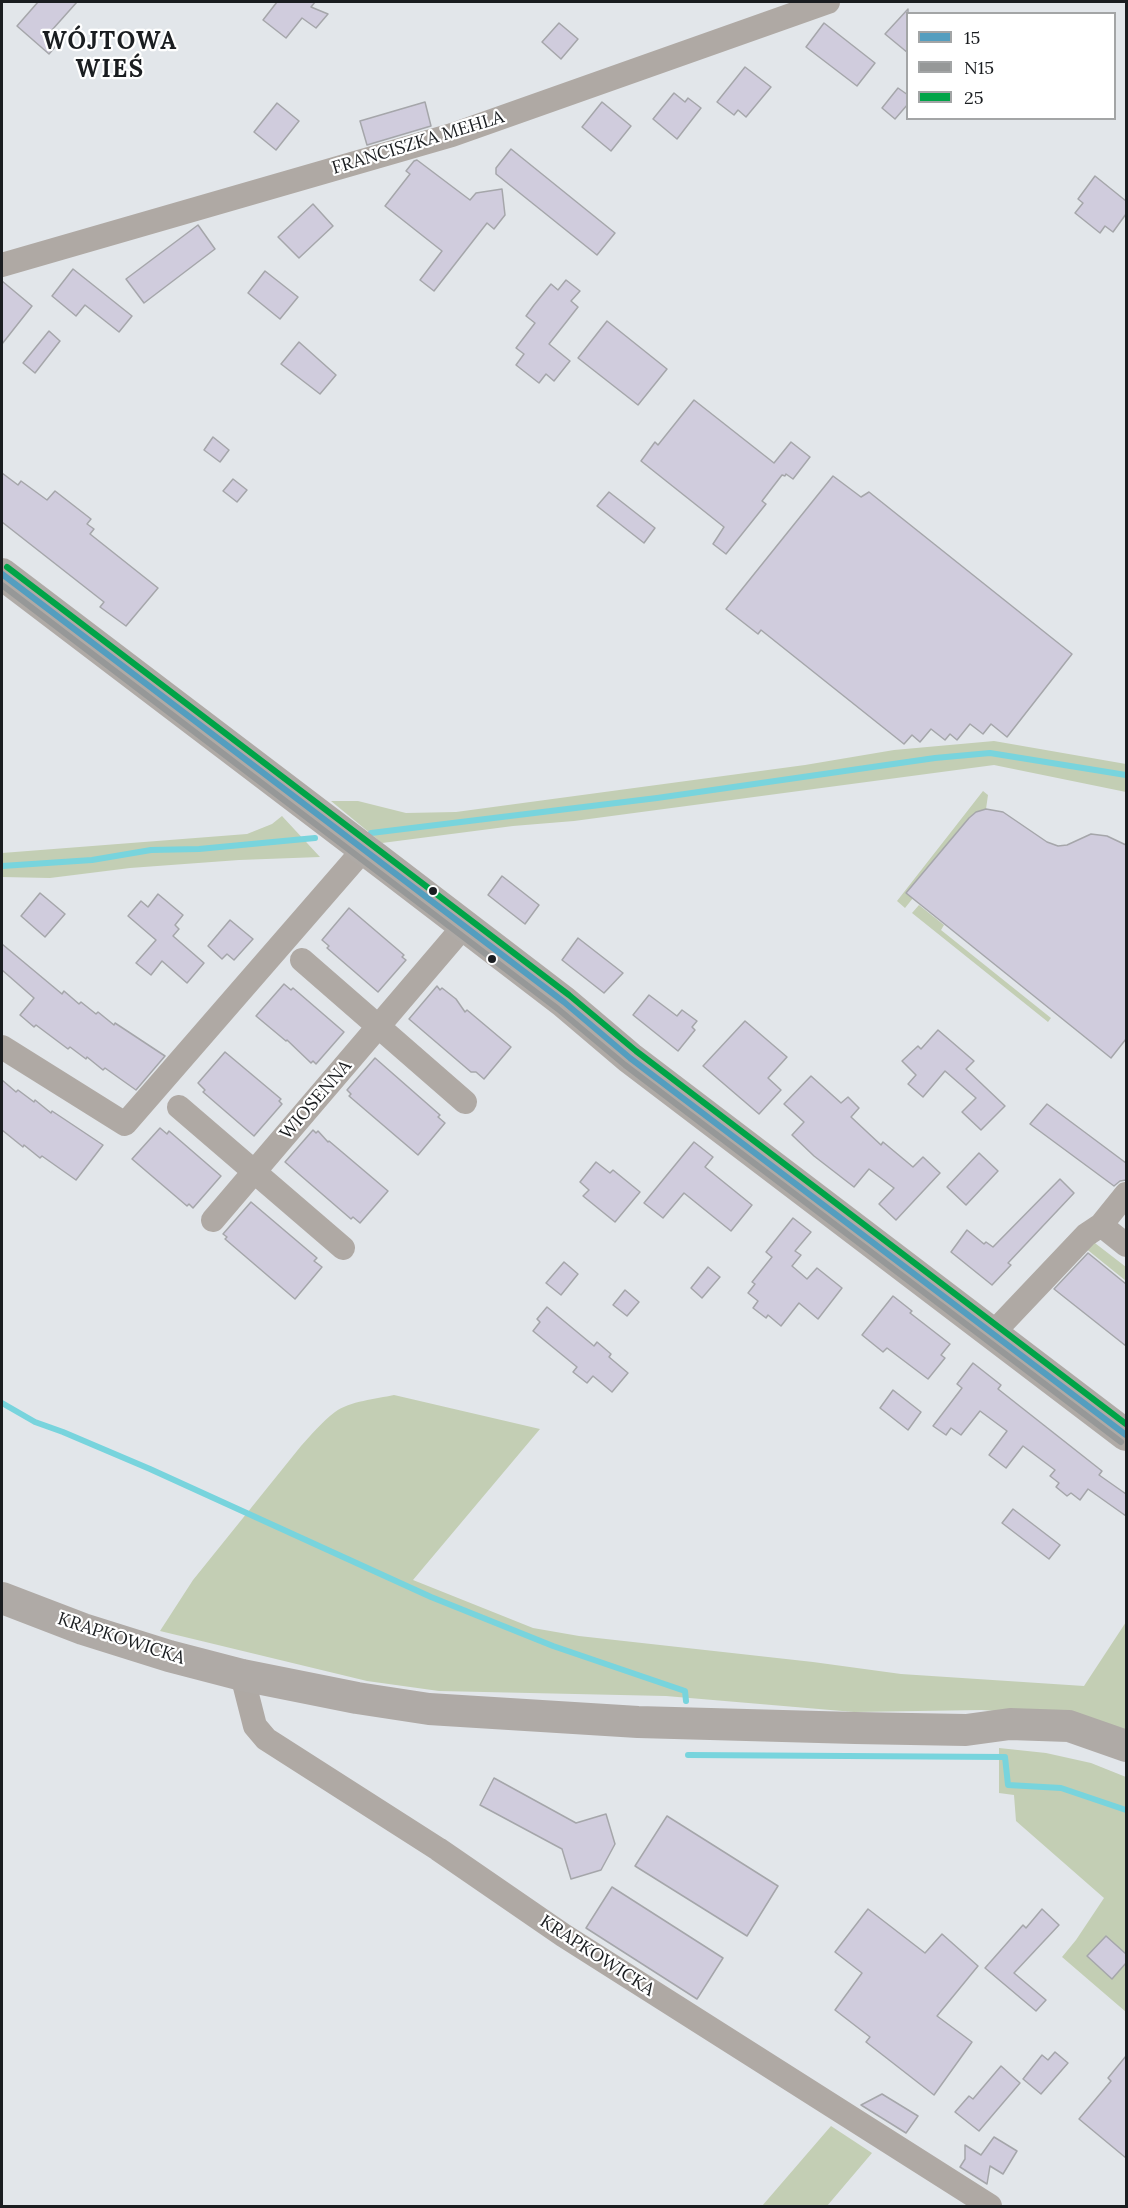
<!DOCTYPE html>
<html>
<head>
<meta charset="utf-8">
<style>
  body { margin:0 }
  #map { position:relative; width:1128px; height:2208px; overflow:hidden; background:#e2e6ea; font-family:Lora,serif }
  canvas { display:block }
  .frame { position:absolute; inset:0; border:3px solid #1a1d20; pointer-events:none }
  .legend { position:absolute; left:906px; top:12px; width:210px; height:108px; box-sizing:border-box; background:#fff; border:2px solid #a3a5a6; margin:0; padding:8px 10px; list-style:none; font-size:18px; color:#1a1d20 }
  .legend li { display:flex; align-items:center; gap:12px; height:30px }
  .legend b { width:30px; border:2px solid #a3a5a6 }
</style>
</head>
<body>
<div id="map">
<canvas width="1128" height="2208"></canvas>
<div class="frame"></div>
<ul class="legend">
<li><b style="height:8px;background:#549ebf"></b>15</li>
<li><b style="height:8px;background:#969898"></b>N15</li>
<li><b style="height:8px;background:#00a448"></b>25</li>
</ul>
</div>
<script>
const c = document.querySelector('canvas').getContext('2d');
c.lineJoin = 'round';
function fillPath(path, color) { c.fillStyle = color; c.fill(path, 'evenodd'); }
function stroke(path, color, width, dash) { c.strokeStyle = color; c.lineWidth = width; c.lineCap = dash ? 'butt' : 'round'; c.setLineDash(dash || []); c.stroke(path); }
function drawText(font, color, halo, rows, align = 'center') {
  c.font = font + ' Lora,serif'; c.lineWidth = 4.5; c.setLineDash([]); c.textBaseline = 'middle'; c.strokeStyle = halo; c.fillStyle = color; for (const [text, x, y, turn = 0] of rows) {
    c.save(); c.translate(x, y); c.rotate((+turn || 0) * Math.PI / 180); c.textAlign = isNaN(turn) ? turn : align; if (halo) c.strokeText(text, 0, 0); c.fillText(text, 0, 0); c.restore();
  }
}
fillPath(new Path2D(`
  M994,741L1126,764V792L994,765L574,821L513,826L382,843L331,801H358L406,813L456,812L805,765L894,750Z
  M983,791L988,795L986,809L976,812L969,818L907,893L913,898L905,908L897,901Z
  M282,816L320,857L239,860L130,868L50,878L2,877V853L247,834L272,824Z
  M919,905L944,925L941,930L1051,1018L1048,1022L912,913Z
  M1091,1240L1126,1267V1281L1084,1247Z
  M394,1395L540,1429L413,1580L533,1628L579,1636L813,1662L901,1674L1084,1686L1126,1622V1734L1083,1717L982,1710L854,1712L666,1696L439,1691L367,1681L160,1631L193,1580L301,1446C312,1434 322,1422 335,1412C350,1401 376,1399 394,1395Z
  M999,1748L1046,1753L1091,1763L1126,1777V2012L1062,1957L1076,1940L1104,1898L1016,1821L1014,1795L999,1793Z
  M831,2126L872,2153L827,2206H762Z`), '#c3ceb4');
stroke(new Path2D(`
  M371,833L657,798L935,758L990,753L1126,775
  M2,866L92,860L151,850L199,849L315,838
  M2,1403L35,1422L63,1432L150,1469L431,1597L553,1646L685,1691L686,1701
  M688,1755L1005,1757L1008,1785L1061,1788L1126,1810`), '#78d4dd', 6);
const building = new Path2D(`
  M38,2H77L52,30L62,39L49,54L17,26Z
  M277,2H315L311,7L328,14L316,28L302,18L286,38L263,20Z
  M908,9V53L885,34Z
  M559,23L578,39L561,59L542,42Z
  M824,23L875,63L857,86L806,47Z
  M745,67L771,87L746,117L738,110L734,115L717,102Z
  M898,88L908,95V104L895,119L882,108Z
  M674,93L685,102L688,98L701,108L677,139L653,119Z
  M425,102L431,126L367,145L360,121Z
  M602,102L631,126L611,151L582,127Z
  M277,103L299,121L276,150L254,132Z
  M511,149L615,233L597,255L496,174V168Z
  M417,160L470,200L476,193L502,189L505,215L494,229L487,223L434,291L420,280L442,251L385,206L410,174L406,171L414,161Z
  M1095,176L1126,201V214L1113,232L1105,226L1100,233L1075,213L1083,203L1078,199Z
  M313,204L333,226L299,258L278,237Z
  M198,225L215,249L144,303L126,279Z
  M73,269L132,316L119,332L85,305L76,316L52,296Z
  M265,271L298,297L280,319L248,293Z
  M566,280L580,291L571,301L578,307L549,344L570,361L554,381L546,374L539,383L516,365L524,354L516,348L535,323L526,316L534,305L551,284L558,290Z
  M2,281L32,306L2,344Z
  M607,321L667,369L638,405L578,358Z
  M49,331L60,341L35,373L23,363Z
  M299,342L336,375L320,394L281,364Z
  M694,400L774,463L791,442L810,457L793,479L786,474L785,476L782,475L762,501L766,504L726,554L713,544L724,527L641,461L655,442L658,445Z
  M213,437L229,450L220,462L204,450Z
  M2,473L18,485L21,481L47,500L55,491L91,519L87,524L94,529L90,534L158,588L126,626L100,607L104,602L2,522Z
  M833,476L861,497L869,492L1072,654L1007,737L991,724L983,734L970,724L957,740L950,734L945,740L931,729L920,742L912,735L904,744L761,630L758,634L726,609Z
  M233,479L247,490L237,502L223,491Z
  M609,492L655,528L644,543L597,506Z
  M986,809L1003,812L1047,842L1058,846L1067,845L1091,834L1107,836L1126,845V1039L1111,1058L906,893L969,818L976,812Z
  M502,876L539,905L525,924L488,895Z
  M40,893L65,914L45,937L21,916Z
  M158,894L183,915L175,925L179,929L173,936L204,963L187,983L162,961L151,975L136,963L156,940L128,916L141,901L148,907Z
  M349,908L404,955L402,957L406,960L378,992L327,948L329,946L322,940Z
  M230,920L253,939L234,960L227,954L222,959L208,946Z
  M578,938L623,973L604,993L562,960Z
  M2,944L62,994L64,991L79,1004L81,1002L96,1014L98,1012L114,1025L115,1023L165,1056L136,1090L105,1068L103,1070L87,1057L86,1059L70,1047L68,1049L36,1025L34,1027L20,1015L34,998L2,970Z
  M284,984L291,990L293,988L344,1032L316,1064L313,1061L311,1063L287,1040L286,1041L256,1016Z
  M437,986L440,990L442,988L456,999L465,1012L467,1010L511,1047L484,1079L476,1072H471L409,1019Z
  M649,995L677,1016L682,1010L697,1021L692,1027L695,1030L678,1051L633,1015Z
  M745,1021L787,1057L768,1078L781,1090L759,1114L703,1066Z
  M938,1030L974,1061L966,1069L1005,1106L981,1130L962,1112L976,1098L945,1071L923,1097L908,1084L916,1075L902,1061L918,1046L921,1049Z
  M225,1052L281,1099L279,1101L282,1104L254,1136L203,1092L205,1090L198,1083Z
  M375,1058L440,1115L438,1117L445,1123L418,1155L349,1096L351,1094L347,1090Z
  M811,1076L841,1103L848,1097L859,1108L851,1117L881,1145L883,1142L913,1167L923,1157L940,1173L896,1220L879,1204L894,1188L869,1169L854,1187L814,1156L792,1135L804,1122L784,1104Z
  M2,1080L16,1092L18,1090L34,1102L35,1100L51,1113L52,1111L103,1145L76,1180L42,1156L40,1158L24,1145L23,1147L2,1130Z
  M1047,1104L1126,1163V1180L1120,1181L1114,1186L1030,1124Z
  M160,1128L167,1134L169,1131L221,1176L193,1208L189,1204L187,1206L132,1159Z
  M313,1130L316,1133L318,1131L328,1142L329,1141L388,1191L360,1223L353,1217L351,1219L285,1162Z
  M694,1142L713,1157L705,1167L752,1205L731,1231L684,1193L663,1218L644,1203Z
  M979,1153L998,1171L966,1205L947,1187Z
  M596,1162L610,1173L613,1170L640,1192L615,1222L583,1196L589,1190L580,1182Z
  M1060,1179L1074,1193L1008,1263L1011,1265L992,1285L951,1252L967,1230L984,1244L986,1242L993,1247Z
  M251,1202L317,1258L314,1261L322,1267L295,1299L225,1239L227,1237L223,1234Z
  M793,1218L811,1232L795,1251L801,1255L792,1266L807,1279L817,1268L842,1288L818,1319L799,1303L781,1326L768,1315L766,1318L753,1308L758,1301L748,1293L755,1284L752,1282L772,1257L766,1252Z
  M1088,1253L1126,1284V1346L1054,1289Z
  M564,1262L578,1274L561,1295L546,1283Z
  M708,1267L720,1277L702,1298L691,1288Z
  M625,1290L639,1302L627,1316L613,1305Z
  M893,1296L912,1311L910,1313L950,1344L941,1355L945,1358L928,1379L887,1348L883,1352L862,1335Z
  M547,1307L594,1346L597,1342L611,1354L609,1357L628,1373L612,1392L593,1376L587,1383L573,1372L577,1367L533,1331L540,1322L537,1319Z
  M973,1363L1001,1385L998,1389L1102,1471L1099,1475L1126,1494V1516L1088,1489L1080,1500L1071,1493L1067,1496L1056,1487L1059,1483L1050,1476L1055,1470L1023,1446L1006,1468L989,1455L1007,1431L980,1411L961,1435L951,1428L946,1435L933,1426L962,1388L957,1384Z
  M893,1390L921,1412L908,1430L880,1408Z
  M1013,1509L1060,1545L1049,1559L1002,1523Z
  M494,1778L576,1823L606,1814L615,1844L601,1870L571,1879L562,1849L480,1805Z
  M667,1816L778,1886L747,1936L635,1866Z
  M612,1887L723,1958L697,1999L586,1928Z
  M868,1909L925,1953L942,1934L978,1966L937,2016L972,2042L934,2095L866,2042L870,2037L835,2010L862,1973L835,1952Z
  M1042,1909L1059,1925L1014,1973L1046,2000L1036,2011L985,1968L1023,1925L1026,1928Z
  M1106,1936L1126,1954V1963L1112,1979L1087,1956Z
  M1055,2052L1068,2063L1041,2094L1023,2079L1042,2055L1048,2060Z
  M1126,2056V2158L1079,2119L1111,2081L1108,2078Z
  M1001,2066L1020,2083L979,2131L955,2112L969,2096L973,2099Z
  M882,2094L918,2116L906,2133L861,2105Z
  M994,2137L1017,2151L1003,2174L990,2166L987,2184L960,2167L965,2159V2145L981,2155Z`);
fillPath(building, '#d0ccdd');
stroke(building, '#a5a6aa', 1.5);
stroke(new Path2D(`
  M2,265L452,135L828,2
  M302,960L465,1102
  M2,1047L125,1124L364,849
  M179,1107L343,1248
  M213,1220L464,926
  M1101,1225L1126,1245
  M994,1332L1086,1235L1101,1225L1126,1194
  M242,1675L255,1726L266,1739L438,1849L563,1935L990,2206`), '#afa9a4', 24);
stroke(new Path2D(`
  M2,574L385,865L564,1002L630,1058L1126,1435
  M2,1598L83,1629L169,1656L242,1675L357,1698L429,1709L638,1722L855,1728L966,1730L1010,1724L1069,1726L1126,1746`), '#afaaa6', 32);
stroke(new Path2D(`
  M2,574L564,1002L630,1058L1126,1435`), '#549ebf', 6);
stroke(new Path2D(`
  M2,585L558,1009L625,1065L1121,1442`), '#969898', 6);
stroke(new Path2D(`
  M7,567L569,995L636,1051L1126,1424`), '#00a448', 6);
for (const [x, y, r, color] of [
  [433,891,5,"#1a1d20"],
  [492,959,5,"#1a1d20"]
]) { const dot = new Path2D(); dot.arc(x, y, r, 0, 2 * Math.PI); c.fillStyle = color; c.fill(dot); stroke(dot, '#fff', 2); }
drawText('18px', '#1a1d20', '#fff', [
  ["FRANCISZKA MEHLA",418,143,-17],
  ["WIOSENNA",316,1100,-49],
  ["KRAPKOWICKA",121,1639,18],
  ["KRAPKOWICKA",597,1956,33]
]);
c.letterSpacing = '1.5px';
drawText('bold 24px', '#1a1d20', '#fff', [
  ["WÓJTOWA",110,42],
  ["WIEŚ",110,70]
]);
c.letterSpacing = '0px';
</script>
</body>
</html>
